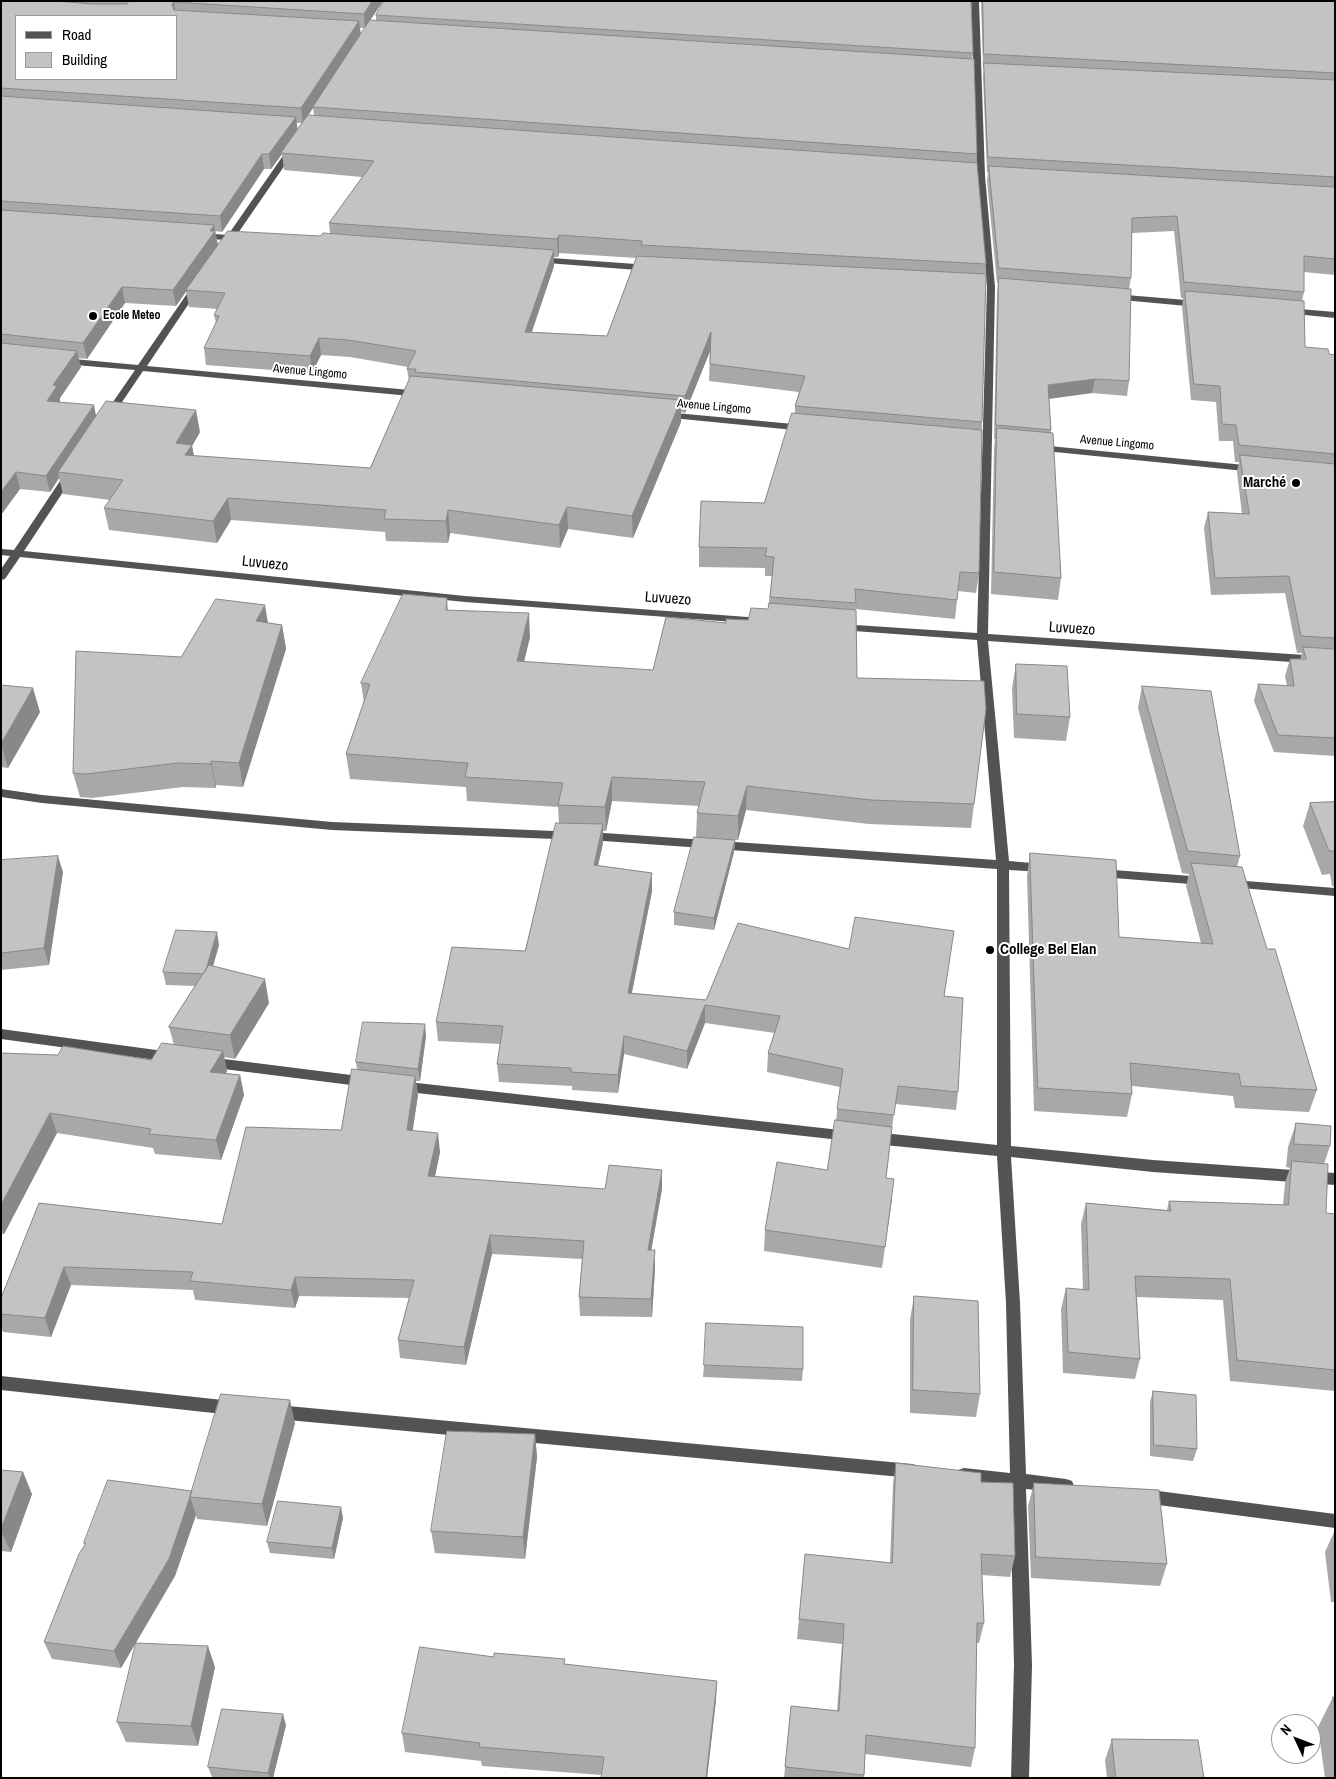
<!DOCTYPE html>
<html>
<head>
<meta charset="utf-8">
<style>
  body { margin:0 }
  #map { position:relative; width:1336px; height:1779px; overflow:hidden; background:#fff; font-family:"Archivo Narrow",sans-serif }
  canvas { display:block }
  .frame { position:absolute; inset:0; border:2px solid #000; pointer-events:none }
  .legend { position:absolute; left:15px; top:15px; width:162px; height:65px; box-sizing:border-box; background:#fff; border:1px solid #999; margin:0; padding:6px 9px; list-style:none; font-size:15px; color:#000 }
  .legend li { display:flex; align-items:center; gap:10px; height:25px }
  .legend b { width:25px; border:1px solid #999 }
  .north { position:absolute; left:1271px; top:1714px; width:50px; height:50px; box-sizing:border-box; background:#fff; border:1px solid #999; border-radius:50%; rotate:313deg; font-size:14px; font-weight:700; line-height:20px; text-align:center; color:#000 }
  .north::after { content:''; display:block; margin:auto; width:18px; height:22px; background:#000; clip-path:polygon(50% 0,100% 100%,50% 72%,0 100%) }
</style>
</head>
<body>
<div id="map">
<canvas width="1336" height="1779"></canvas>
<div class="frame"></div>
<ul class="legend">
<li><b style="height:6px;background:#535353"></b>Road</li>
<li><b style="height:14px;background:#c3c3c3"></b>Building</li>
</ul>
<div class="north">N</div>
</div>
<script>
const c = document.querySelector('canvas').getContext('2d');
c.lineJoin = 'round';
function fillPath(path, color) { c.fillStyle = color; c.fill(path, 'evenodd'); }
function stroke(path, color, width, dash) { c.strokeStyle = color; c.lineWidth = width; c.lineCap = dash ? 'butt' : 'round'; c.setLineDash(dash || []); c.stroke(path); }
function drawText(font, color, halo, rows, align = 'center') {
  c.font = font + ' "Archivo Narrow",sans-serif'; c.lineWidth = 4; c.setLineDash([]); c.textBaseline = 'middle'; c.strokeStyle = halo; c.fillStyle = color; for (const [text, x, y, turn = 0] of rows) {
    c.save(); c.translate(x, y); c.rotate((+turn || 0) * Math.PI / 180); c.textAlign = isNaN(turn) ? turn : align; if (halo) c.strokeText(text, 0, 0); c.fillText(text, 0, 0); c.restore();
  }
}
fillPath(new Path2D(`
  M971,1H979L985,176L995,287L988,634L1335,657V665L988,641L1009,861L1043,864L1049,868L1043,872L1009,870L1011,1146L1153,1160L1335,1173V1185L1153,1172L1011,1157L1020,1303L1026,1474L1066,1479L1072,1481L1074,1486L1072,1491L1066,1493L1026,1489L1032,1665L1029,1778H1011L1014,1665L1010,1487L964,1482L958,1480L956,1475L958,1470L964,1468L1010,1473L1006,1303L997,1156L874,1144L869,1142L867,1138L869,1134L874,1132L997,1145V869L604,841L332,830L42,803L1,797V789L42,795L332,822L604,833L996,860L977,640L840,630L835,627L840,624L977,633L987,287L977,176Z
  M289,147L296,149L236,236L244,237V241H233L228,245L225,244V240L198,238L197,236L201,233L228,235Z
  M537,257L650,265L654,268L650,271L534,262L533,260Z
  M196,284L200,287L147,366L421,391L426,394L421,397L143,371L112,417H106L104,415L135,370L63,364L58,361L63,358L138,365L193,285Z
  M1114,294L1198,301L1203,304L1198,307L1111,299L1109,297Z
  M1288,308L1335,312V318L1285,313L1283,311Z
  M665,412L804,425L809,428L804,431L662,417V413Z
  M1039,445L1255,466L1260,469L1255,472L1035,450L1034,448Z
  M70,471L75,474L24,551L465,596L761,618L766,621L761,624L465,602L20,557L5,579L1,580V569L10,556L1,555V549L14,550L66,472Z
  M1101,869L1203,877L1209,881L1203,885L1101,877L1095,873Z
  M1233,880L1335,888V896L1229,887L1227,884Z
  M1,1029L171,1052L176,1053L178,1057L176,1061L171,1062L1,1039Z
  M208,1057L367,1077L372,1078L374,1082L372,1086L367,1087L208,1067L203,1066L201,1062L203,1058Z
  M399,1081L849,1131L854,1132L856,1136L854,1140L849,1141L399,1091L394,1090L392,1086L394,1082Z
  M1,1376L232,1401L237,1403L240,1408L237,1413L232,1415L1,1390Z
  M277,1405L912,1464L918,1466L920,1471L918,1476L912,1478L277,1419L272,1417L269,1412L272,1407Z
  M1143,1489L1335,1514V1528L1143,1503L1137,1501L1135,1496L1137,1491Z`), '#535353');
fillPath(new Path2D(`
  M1,1H383L365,28H360L361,35L376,21V15L973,53L972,59L977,154L976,163L986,264L985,274L979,573L976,593L958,591L955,619L855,609L857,678L986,709L971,828L869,824L746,810L738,840H735L734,852L714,930L674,925V912L696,837L697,813L699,806L612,801L606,831H603V843L598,866L652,873V891L632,993L706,1000L944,996L958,1092L956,1110L895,1104L886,1178L892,1200L882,1268L764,1251L765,1230L827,1170L836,1121L840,1087L767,1072L768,1053L775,1033L705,1023L687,1069L624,1054L618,1093L572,1090V1086L499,1082L497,1064L500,1044L438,1041L436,1022L525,951L559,823L558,807L467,801L466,787L350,779L346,754L364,703L361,683L447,598L448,610L530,637L524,662L653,670L726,623L748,620L768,609L772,576H765V568L699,567V547L764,503L795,413V406L799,392L709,381L710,351L685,413L681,412V422L633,538L568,529L560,548L450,533L448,543L386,541L385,532L231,520L217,543L109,530L104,508L110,500L63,494L59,478L50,492L20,489L1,515ZM313,108L314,116L308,115ZM296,123H302L297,130ZM282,154L284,170L362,177L329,223L330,233L320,236L218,245L215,231L222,232L264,169H271ZM559,253L636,258L607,336L532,332L554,266V257H558ZM186,291L189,307L218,309L214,315L216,323L204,348L206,365L312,373L321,355L350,357L408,367L407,369L409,381L370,468L194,456L192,446L200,432L96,416L60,402V398L81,367L78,358L87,359L125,303L176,306Z
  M981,1H1335V275L1304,272V292L1302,301L1305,347L1329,354L1335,355V756L1274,752L1254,701L1258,684L1287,686L1285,676L1290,659H1300L1302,653H1297L1285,593L1211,595L1204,528L1208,512L1242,514L1237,472L1239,462H1235L1233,441H1219L1216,402L1191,400L1182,307L1183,298H1181L1174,231L1132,233L1131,278L1129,289V381L1127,396L1092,393L1049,399L1051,433L1061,578L1058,600L991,594L994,449L995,439H994L997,292L998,283H997L987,181L988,172H987L983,77L984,68H983Z
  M268,623L282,625L286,649L243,787L216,785V788L183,787L92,798L80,797L73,773L181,657Z
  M1016,664L1070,717L1066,741L1014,738L1012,688Z
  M1,685L40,712L8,768L1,767Z
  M1142,686L1240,856L1237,867L1317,1090L1309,1112L1235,1108L1233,1096L1132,1086V1094L1127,1117L1034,1111L1027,876L1030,853L1119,937L1201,943L1186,886L1189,874L1182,873L1138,708Z
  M1335,802V887L1332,886L1330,874L1322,875L1303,826L1310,803Z
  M1,860L63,872L49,965L1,970Z
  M219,945L213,966L269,1003L235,1059L224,1057L227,1071L226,1073L240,1075L244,1095L221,1160L155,1154L153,1148L57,1133L4,1234H1V1053L151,1060L174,1045L169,1027L195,986L166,985L163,972Z
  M426,1036L420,1081H416L418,1095L412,1131L440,1152L435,1177L605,1189H662L651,1250L655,1269L652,1317L580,1316L579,1297L582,1259L492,1254L466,1365L400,1358L398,1340L409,1298L299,1296L295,1308L195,1300L193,1290L71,1285L51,1337L3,1332L1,1328V1298L39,1203L222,1224L341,1130L357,1070L356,1062Z
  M1296,1123L1330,1146L1324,1164L1326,1213L1335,1214V1391L1230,1381L1223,1300L1137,1297L1140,1359L1135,1379L1063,1373L1061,1309L1066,1288L1083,1290L1081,1224L1086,1203L1167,1210L1169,1201L1283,1205L1285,1183L1290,1168L1286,1167L1288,1147Z
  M914,1296L980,1394L976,1417L910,1413V1320Z
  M704,1365L803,1369L802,1381L703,1377Z
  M1153,1391L1197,1449L1193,1461L1150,1456V1402Z
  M295,1423L267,1526L197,1519L196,1515L175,1576L121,1668L52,1659L44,1642L85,1545L84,1543L192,1491Z
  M535,1434L537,1457L525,1559L435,1553L431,1531Z
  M896,1463L981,1482L1015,1556L1010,1577L982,1575L984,1623L979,1643H977L975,1748L971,1767L865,1754L864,1778H784L791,1706L837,1711L842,1644L797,1639L805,1554L890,1563L893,1484Z
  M1,1470L32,1494L11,1552L1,1551Z
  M1034,1483L1167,1564L1160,1586L1031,1578L1028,1506Z
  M343,1518L334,1559L270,1553L267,1542Z
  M1334,1532H1335V1602H1331L1325,1552Z
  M494,1657L565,1664L716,1700L707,1778H601V1775L482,1766L481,1761L405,1752L402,1733Z
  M215,1667L198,1746L126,1742L117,1722Z
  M1333,1697L1335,1698V1778H1325L1318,1727Z
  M286,1725L273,1778L212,1777L208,1767Z
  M1112,1739L1204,1778H1107L1105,1760Z`), '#a8a8a8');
fillPath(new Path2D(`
  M372,1H383L365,28L364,14Z
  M174,2L176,16L172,4Z
  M359,21L361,36L303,123L301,108Z
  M296,117L298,132L281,153L282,154L271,169L269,154Z
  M262,154L264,169L222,232L220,216Z
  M214,225L218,246L176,306L173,290Z
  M559,235V253L558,257L557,239Z
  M554,250V266L526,348L525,332Z
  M122,287L125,303L87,359L83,343Z
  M711,332V349L685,413V396Z
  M319,338L321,355L312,373L310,356Z
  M77,351L81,367L60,398V402L50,417L47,401L53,385Z
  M1095,379L1092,393L1046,399L1048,385Z
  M681,400V422L633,538L632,516Z
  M94,405L97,421L58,472L59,478L50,492L46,476Z
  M196,410L200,432L192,446L196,467L176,443Z
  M16,472L20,489L1,515V492Z
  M228,498L231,520L217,543L213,521Z
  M567,507L568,529L560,548L559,525Z
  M448,510L450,533L448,543L446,521Z
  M265,605L269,629L256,621Z
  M529,613L530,637L518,685L517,661Z
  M282,625L286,649L243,787L239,763Z
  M33,688L40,712L8,768L1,744Z
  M211,761L216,785V788L211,764Z
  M612,777V801L606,831L605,807Z
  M747,786L746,810L738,840V816Z
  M603,824V843L594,883V865Z
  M735,840L734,852L714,930V918Z
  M58,856L63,872L49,965L44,948Z
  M652,873V891L628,1011V993Z
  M217,932L219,945L207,987L204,974Z
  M265,979L269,1003L235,1059L230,1035Z
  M705,1005V1023L687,1069V1051Z
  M425,1024L426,1036L420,1081L418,1069Z
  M624,1036V1054L618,1093V1075Z
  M223,1051L227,1071L215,1092L210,1072Z
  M240,1075L244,1095L221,1160L216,1140Z
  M415,1076L418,1095L410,1149L407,1130Z
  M50,1113L57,1133L4,1234L1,1227V1205Z
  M438,1133L440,1152L431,1195L428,1176Z
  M662,1170V1189L648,1269V1250Z
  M490,1235L492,1254L466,1365L464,1347Z
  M655,1250V1269L652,1317L651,1299Z
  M64,1267L71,1285L51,1337L45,1318Z
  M295,1277L299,1296L295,1308L291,1290Z
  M290,1400L295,1423L267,1526L262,1504Z
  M535,1434L537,1457L525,1559L523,1537Z
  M23,1472L32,1494L11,1552L1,1531V1529Z
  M190,1497L196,1515L175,1576L121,1668L114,1651Z
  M341,1507L343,1518L334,1559L332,1548Z
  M208,1646L215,1667L198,1746L191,1726Z
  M717,1681L716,1700L707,1778H706Z
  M283,1714L286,1725L273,1778H270L268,1773Z`), '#888');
const building = new Path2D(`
  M1,1H55L92,4H127L129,1H372L364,14L174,2L172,4L174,10L359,21L301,108L1,88ZM16,16H176V79H16Z
  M384,1H971L973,53L376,15Z
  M983,1H1335V73L984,54Z
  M370,20L974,59L977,154L313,107Z
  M984,63L1335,80V177L988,157Z
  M1,96L296,117L269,154H262L220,216L1,201Z
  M308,115L977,163L986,264L641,245L642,241L559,235L557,239L329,223L374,161L281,153Z
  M989,166L1335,187V259L1304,256V292L1184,282L1177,216L1132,218L1131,278L999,268Z
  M1,210L214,225L210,231H215L173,290L122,287L83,343L1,334Z
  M228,231L320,236L323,233L554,250L525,332L607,336L637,256L986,274L982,422L795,406L805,376L710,364L711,332L685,396L415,372L416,369H407L416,351L348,340L319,338L310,356L204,348L219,316L214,315L225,293L186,290Z
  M999,278L1131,289L1129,381L1095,379L1048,385L1051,430L996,425Z
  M1185,291L1304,301L1305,347L1328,349L1329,354L1335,355V454L1239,445L1236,425L1222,424L1220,386L1194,384Z
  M1,343L77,351L53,385L57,386L47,401L94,405L46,476L16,472L1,492Z
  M411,376L681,400L632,516L567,507L559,525L448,510L446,521L384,519L386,510L228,498L213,521L104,508L123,480L58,472L106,401L196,410L176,443L192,445L185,455L370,468Z
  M792,413L982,430L979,573L960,572L957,600L855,589L856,603L770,597L774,557L765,556L767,548L699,547L701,501L764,503Z
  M997,428L1053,433L1061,578L994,572Z
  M1240,455L1335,464V638L1301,636L1289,576L1215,578L1208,512L1249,514Z
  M403,594L447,598L446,610L529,613L517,661L653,670L666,617L726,623V619L748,620L751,608L768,609L769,603L856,610L857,678L984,681L986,709L974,804L871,800L747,786L738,816L697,813L705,782L612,777L605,807L558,805L563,783L465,777L468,763L346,754L370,684L361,683Z
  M216,599L265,605L256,621L282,625L239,763L211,761V764L178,763L86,774L73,773L76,651L181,657Z
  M1303,647L1335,649V738L1278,735L1258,684L1294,686L1290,659H1306Z
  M1016,664L1067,666L1070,717L1017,714Z
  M1,685L33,688L1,744Z
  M1142,686L1211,691L1240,856L1188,851Z
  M1335,802V851H1329L1310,803Z
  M556,823L603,824L594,865L652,873L628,993L706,1000L738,923L849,949L855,917L954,931L944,996L963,998L958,1092L898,1086L894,1115L837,1109L843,1069L768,1053L780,1016L705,1005L687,1051L624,1036L618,1075L571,1072V1068L497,1064L503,1026L436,1022L452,947L525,951Z
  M694,837L735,840L714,918L674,912Z
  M1030,853L1116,860L1119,937L1213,944L1191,863L1242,867L1267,949H1275L1317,1090L1241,1086L1239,1074L1130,1063L1132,1094L1038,1088Z
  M58,856L44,948L1,953V860Z
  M176,930L217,932L206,970L203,974L163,972Z
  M209,965L265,979L230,1035L169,1027Z
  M363,1022L425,1024L418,1069L356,1062Z
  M162,1043L223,1051L210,1072L240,1075L216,1140L149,1134L151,1129L50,1113L1,1205V1053L58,1055L63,1046L151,1060Z
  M352,1069L415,1076L407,1130L438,1133L428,1176L605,1189L609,1165L662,1170L648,1250H655L651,1299L579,1297L584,1241L490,1235L464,1347L398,1340L414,1280L295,1277L291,1290L190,1281L193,1272L64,1267L45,1318L1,1314V1298L39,1203L222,1224L246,1127L341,1130Z
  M835,1120L892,1127L886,1178L894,1179L885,1247L765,1230L777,1162L827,1170Z
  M1296,1123L1331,1126L1330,1146L1294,1144Z
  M1292,1161L1328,1164L1326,1213L1335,1214V1370L1237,1360L1230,1279L1135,1276L1140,1359L1068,1352L1066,1288L1089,1290L1086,1203L1171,1211L1169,1201L1288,1205Z
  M914,1296L978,1301L980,1394L913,1390Z
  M706,1323L803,1327V1369L704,1365Z
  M1153,1391L1196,1395L1197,1449L1154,1445Z
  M221,1394L290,1400L262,1504L190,1497Z
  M447,1431L535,1434L523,1537L431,1531Z
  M896,1463L981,1473V1482L1013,1483L1015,1556L981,1554L984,1623H977L975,1748L866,1735L864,1775L785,1767L791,1706L839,1711L844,1624L799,1619L805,1554L892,1563Z
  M1,1470L23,1472L1,1529Z
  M108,1480L192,1491L169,1559L114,1651L44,1642L79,1554L86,1543H84Z
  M1034,1483L1159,1490L1167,1564L1036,1557Z
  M278,1501L341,1507L332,1548L267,1542Z
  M136,1643L208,1646L191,1726L117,1722Z
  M420,1647L494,1657V1653L565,1659L564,1664L717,1681L706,1778H601L604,1757L479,1747L480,1743L402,1733Z
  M1333,1697L1335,1698V1711Z
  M222,1709L283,1714L268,1773L208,1767Z
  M1112,1739L1198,1740L1204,1778H1116Z`);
fillPath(building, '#c3c3c3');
stroke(building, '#888', 1);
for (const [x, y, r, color] of [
  [93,316,5,"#000"],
  [1296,483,5,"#000"],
  [990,950,5,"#000"]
]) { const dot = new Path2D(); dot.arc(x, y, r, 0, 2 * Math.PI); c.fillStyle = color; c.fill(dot); stroke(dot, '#fff', 2); }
drawText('bold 12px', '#000', '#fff', [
  ["Ecole Meteo",103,316]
], 'left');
drawText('12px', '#000', '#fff', [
  ["Avenue Lingomo",310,372,5],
  ["Avenue Lingomo",714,407,5],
  ["Avenue Lingomo",1117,443,5]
]);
drawText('bold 15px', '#000', '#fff', [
  ["Marché",1286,483],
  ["College Bel Elan",1000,950,"left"]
], 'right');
drawText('15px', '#000', '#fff', [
  ["Luvuezo",265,564,6],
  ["Luvuezo",668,599,4],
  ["Luvuezo",1072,629,4]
]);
</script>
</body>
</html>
